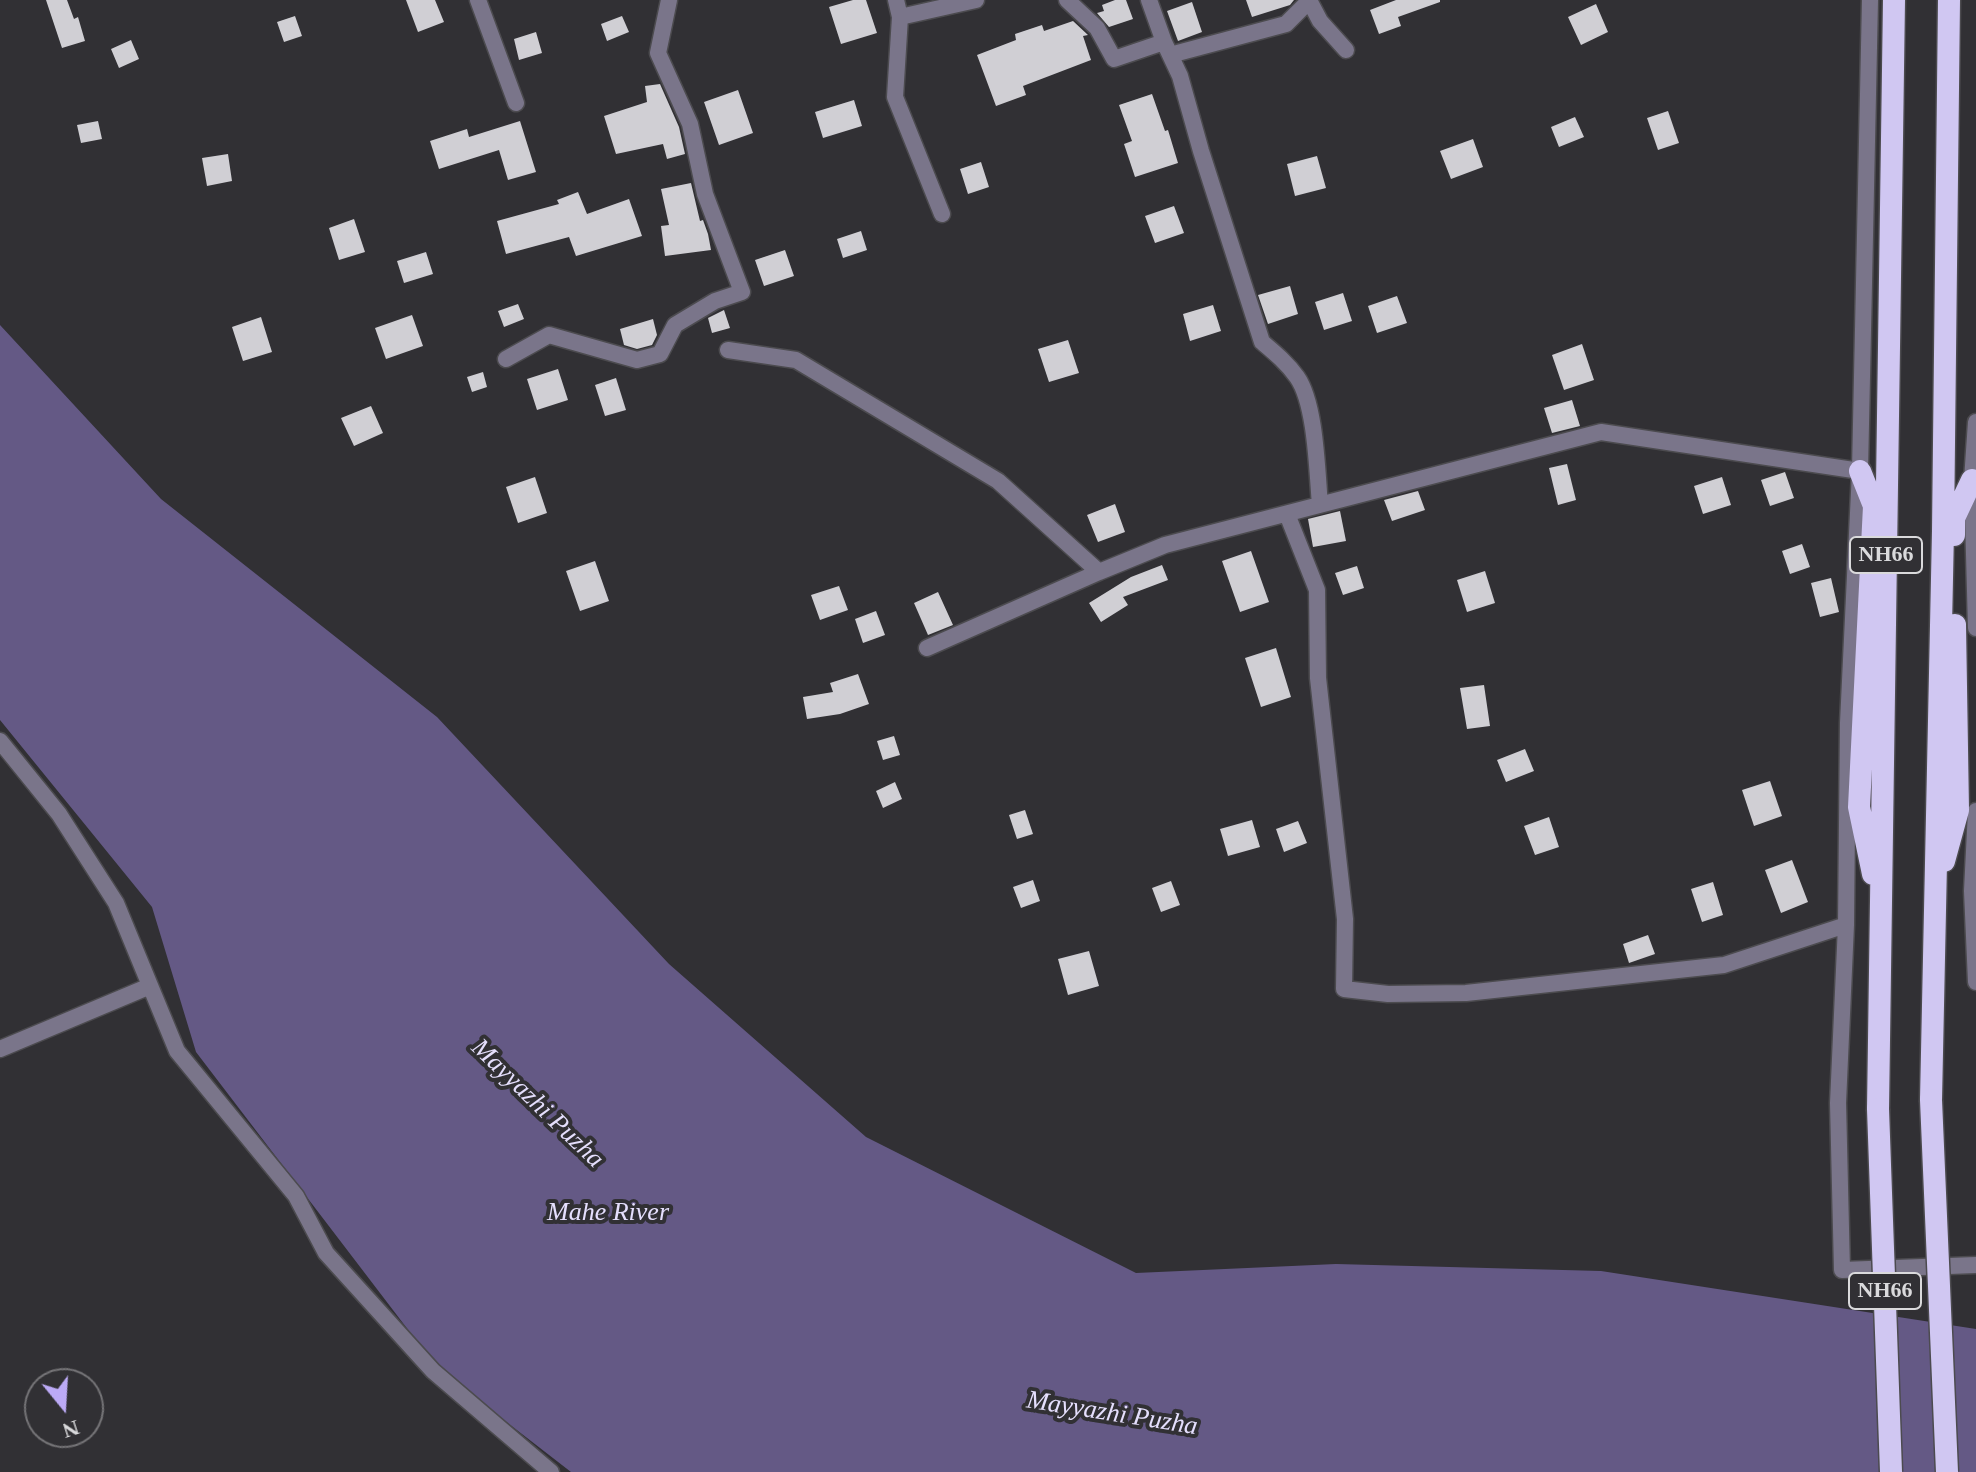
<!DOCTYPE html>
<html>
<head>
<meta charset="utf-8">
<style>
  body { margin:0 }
  #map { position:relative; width:1976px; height:1472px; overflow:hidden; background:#313034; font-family:Georgia,serif }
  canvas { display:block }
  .north { position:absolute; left:24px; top:1368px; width:80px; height:80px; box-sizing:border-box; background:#313034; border:2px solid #757477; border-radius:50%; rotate:162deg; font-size:22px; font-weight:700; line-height:32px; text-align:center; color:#dadadc }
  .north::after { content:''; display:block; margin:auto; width:28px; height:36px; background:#bcaaf6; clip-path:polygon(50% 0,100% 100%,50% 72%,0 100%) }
</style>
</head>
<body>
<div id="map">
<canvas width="1976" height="1472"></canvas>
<div class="north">N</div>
</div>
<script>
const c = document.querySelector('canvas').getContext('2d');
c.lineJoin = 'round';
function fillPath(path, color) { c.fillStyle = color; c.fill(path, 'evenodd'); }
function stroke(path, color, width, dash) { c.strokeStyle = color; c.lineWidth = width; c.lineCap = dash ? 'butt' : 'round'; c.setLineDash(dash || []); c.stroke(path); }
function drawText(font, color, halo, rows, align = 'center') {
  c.font = font + ' Georgia,serif'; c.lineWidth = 8; c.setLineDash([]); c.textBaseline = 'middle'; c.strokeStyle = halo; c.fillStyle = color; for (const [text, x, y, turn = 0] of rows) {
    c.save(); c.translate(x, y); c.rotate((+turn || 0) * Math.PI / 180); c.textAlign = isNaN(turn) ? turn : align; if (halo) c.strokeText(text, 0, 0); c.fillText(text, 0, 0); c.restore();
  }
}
fillPath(new Path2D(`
  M0,325L161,499L437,717L669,964L866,1137L1136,1273L1336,1264L1601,1271L1976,1329V1472H571L438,1369L196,1052L152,907L0,720Z`), '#645985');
fillPath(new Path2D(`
  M46,0H67L74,19L78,17L85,41L62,48Z
  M406,0H435L444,22L418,32Z
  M853,0H866L877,33L841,44L829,7Z
  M1115,0H1126L1133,19L1109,27L1097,13L1104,11L1102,5Z
  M1246,0H1294L1290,5L1252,17Z
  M1396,0H1440V2L1398,17L1401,26L1379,34L1370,10Z
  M1192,2L1202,32L1178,41L1167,11Z
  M1596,4L1608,32L1581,45L1568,17Z
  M295,16L302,36L284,42L277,22Z
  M622,16L629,32L607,41L601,24Z
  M1073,21L1088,35L1083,36L1091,60L1023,86L1026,95L996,106L977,55L1016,40L1015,34L1042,25L1044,31Z
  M536,32L542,53L519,60L514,39Z
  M131,40L139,59L119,68L111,49Z
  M660,84L679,127L685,154L667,159L663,144L616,154L604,116L647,102L645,86Z
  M738,90L753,133L719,145L704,102Z
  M1152,94L1165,131L1168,130L1178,163L1135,177L1124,144L1132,141L1119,105Z
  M854,100L862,126L823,138L815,112Z
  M1668,111L1679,143L1658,150L1647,118Z
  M1575,117L1584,137L1559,147L1551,127Z
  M98,121L102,139L81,143L77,125Z
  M520,121L536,172L508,180L499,150L439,169L430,141L467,129L469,137Z
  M1473,139L1483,167L1451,179L1440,151Z
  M228,154L232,181L207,186L202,158Z
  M1317,156L1326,188L1295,196L1287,164Z
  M981,162L989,187L968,194L960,169Z
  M691,183L700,221L703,220L708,234L711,250L665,256L661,226L669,225L661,189Z
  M578,192L587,214L629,199L642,236L576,256L569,237L506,254L497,221L559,204L557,200Z
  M1174,206L1184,233L1155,243L1145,216Z
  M354,219L365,252L339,260L329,228Z
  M861,231L867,250L843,258L837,239Z
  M785,250L794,276L764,286L755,260Z
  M426,252L433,274L404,283L397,261Z
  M1290,286L1298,314L1268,324L1258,295Z
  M1343,293L1352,321L1324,330L1315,302Z
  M1397,296L1407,323L1377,333L1368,306Z
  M518,304L524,319L504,327L498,311Z
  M1213,305L1221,331L1190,341L1183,314Z
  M724,310L730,328L712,333L708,318Z
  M412,315L423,346L386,359L375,328Z
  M261,317L272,352L243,361L232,327Z
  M653,319L657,335L652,345L637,349L624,345L620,329Z
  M1068,340L1079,373L1049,382L1038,349Z
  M1582,344L1594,380L1564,390L1552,355Z
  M558,369L568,400L537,410L527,379Z
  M483,372L487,387L472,392L467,377Z
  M616,378L626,410L605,416L595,385Z
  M1572,400L1580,426L1552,433L1544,408Z
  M371,406L383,433L354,446L341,418Z
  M1567,464L1576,500L1558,505L1549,468Z
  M1785,472L1794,498L1770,506L1761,480Z
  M535,477L547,513L518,523L506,487Z
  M1722,477L1731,505L1703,514L1694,486Z
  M1418,491L1425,510L1392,521L1384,500Z
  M1115,504L1125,532L1098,542L1087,515Z
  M1340,511L1346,541L1313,547L1308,519Z
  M1802,544L1810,567L1790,574L1782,551Z
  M1251,551L1269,602L1240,612L1222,561Z
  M595,561L609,601L580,611L566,571Z
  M1162,565L1168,580L1123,597L1128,605L1101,622L1089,603L1131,577Z
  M1357,566L1364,588L1343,595L1335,573Z
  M1485,571L1495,603L1467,612L1457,580Z
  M1831,578L1839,612L1820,617L1811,583Z
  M839,586L848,610L820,620L811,595Z
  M938,592L953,625L928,635L914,603Z
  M876,611L885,635L863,643L855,619Z
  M1276,648L1291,697L1261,707L1245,658Z
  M858,674L869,704L840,714L807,719L803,697L833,692L830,683Z
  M1484,685L1490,726L1467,729L1460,688Z
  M894,736L900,755L883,760L877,741Z
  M1525,749L1534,771L1506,782L1497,760Z
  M1770,781L1782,816L1754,826L1742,790Z
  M895,782L902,799L883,808L876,791Z
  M1025,810L1033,834L1017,839L1009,815Z
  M1549,817L1559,847L1535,855L1524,826Z
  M1252,820L1260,847L1228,856L1220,829Z
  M1298,821L1307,843L1284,852L1276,829Z
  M1792,860L1808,902L1781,913L1765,870Z
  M1033,880L1040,901L1021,908L1013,887Z
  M1171,881L1180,905L1161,912L1152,888Z
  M1713,882L1723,915L1702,922L1691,889Z
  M1648,935L1655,954L1629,963L1623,944Z
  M1089,951L1099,986L1068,995L1058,959Z`), '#d0cfd4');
const minor = new Path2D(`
  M478,0L516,103
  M896,0L900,17L976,0
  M1067,0L1097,28L1114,59L1164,42
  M1149,0L1164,42L1180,76L1201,151L1262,342C1275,353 1287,363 1297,377C1316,404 1317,472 1320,505
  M1309,0L1320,21L1346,50
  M1870,0L1860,471L1848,723L1846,925L1838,1103L1842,1270L1976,1265
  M900,17L895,97L942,214
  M1170,55L1286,24L1309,1
  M728,350L796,360L998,481L1099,572L1165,545L1601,432L1860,471
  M506,359L549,335L637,360L660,354L675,325L715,301L742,292L705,194L690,124L658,53L669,0
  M1976,422L1972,480L1976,628
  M1287,514L1317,590L1318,678L1345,919L1344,989L1388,994L1466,993L1724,965L1846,925
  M927,648L1099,572
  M0,741L59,814L116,903L177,1051L296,1196L326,1253L433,1371L551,1472
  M1976,811L1972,891L1976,982
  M0,1049L150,986`);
const trunk = new Path2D(`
  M1860,471L1874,506L1859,807L1873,874
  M1954,535V518L1972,480
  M1944,861L1958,810L1955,625
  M1931,1100L1943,531L1949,0
  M1878,1109L1894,0`);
stroke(minor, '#4c4b4f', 19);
stroke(trunk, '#4c4b4f', 25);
stroke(minor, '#7a758a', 16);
stroke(trunk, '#d0c7f2', 22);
const trunkBridge = new Path2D(`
  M1931,1100L1947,1472
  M1878,1109L1891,1472`);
stroke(trunkBridge, '#4c4b4f', 25, []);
stroke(trunkBridge, '#d0c7f2', 22);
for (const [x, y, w] of [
  [1886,555,72],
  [1885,1291,72]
]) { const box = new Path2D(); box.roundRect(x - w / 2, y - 18, w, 36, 6); c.fillStyle = '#313034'; c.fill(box); stroke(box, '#dadadc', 2); }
drawText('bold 22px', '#dadadc', null, [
  ["NH66",1886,555],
  ["NH66",1885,1291]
]);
drawText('italic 26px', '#e5dffd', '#313034', [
  ["Mayyazhi Puzha",537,1104,44],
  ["Mahe River",608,1213],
  ["Mayyazhi Puzha",1112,1414,9]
]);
</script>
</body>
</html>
